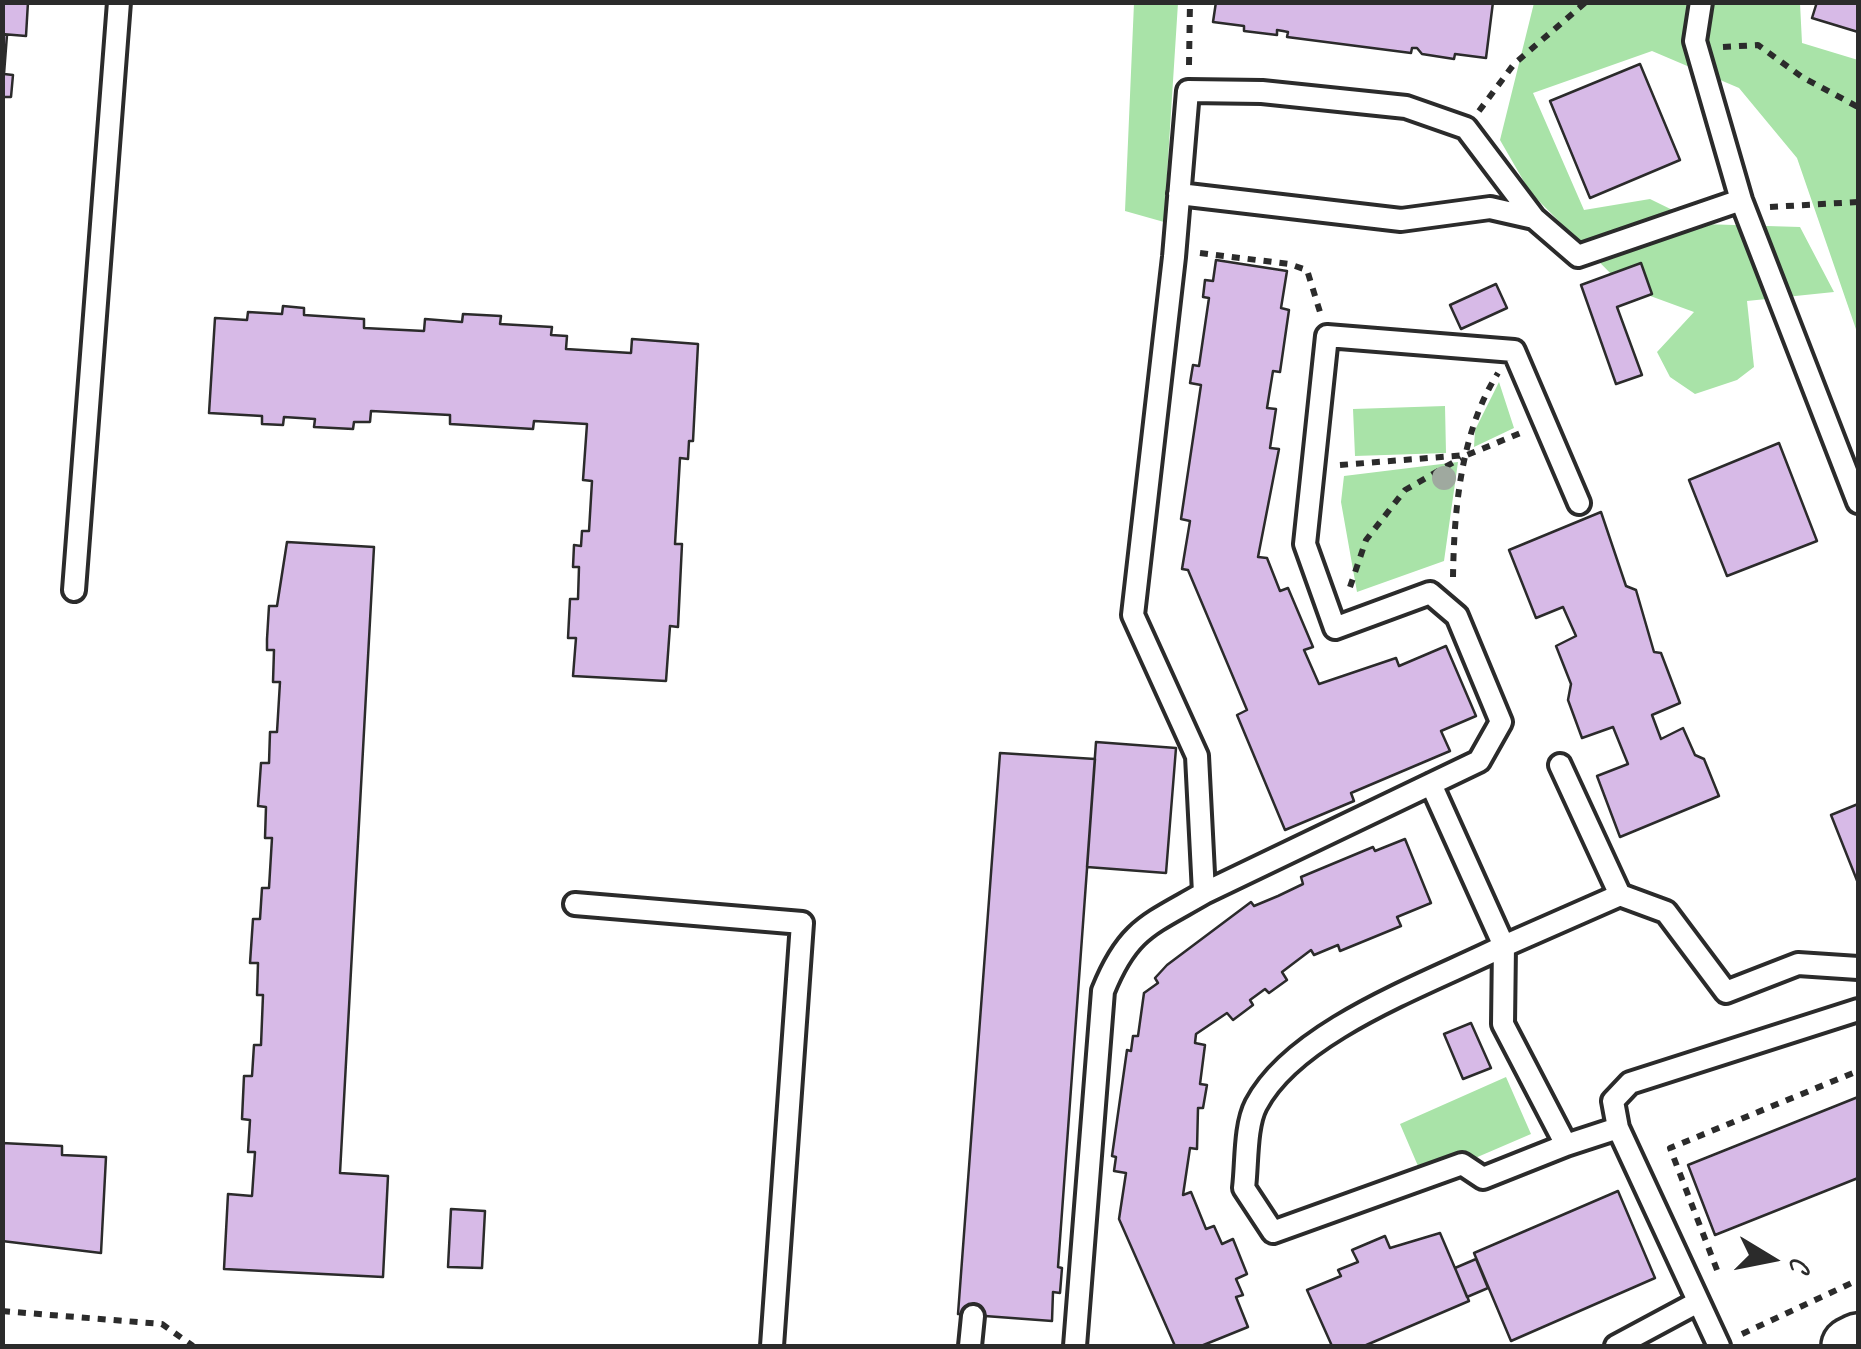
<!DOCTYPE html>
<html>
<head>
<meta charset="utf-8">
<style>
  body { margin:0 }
  #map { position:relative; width:1861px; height:1349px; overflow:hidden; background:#fff; font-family:Caveat,sans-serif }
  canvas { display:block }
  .frame { position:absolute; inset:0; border:5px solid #2b2b2b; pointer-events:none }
  .north { position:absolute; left:1721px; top:1209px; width:100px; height:100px; -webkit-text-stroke:8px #fff; paint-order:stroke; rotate:100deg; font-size:28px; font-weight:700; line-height:40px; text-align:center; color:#2b2b2b }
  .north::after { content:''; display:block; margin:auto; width:35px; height:45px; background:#2b2b2b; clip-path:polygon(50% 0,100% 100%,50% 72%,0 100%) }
</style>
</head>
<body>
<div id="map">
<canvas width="1861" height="1349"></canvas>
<div class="frame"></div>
<div class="north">С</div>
</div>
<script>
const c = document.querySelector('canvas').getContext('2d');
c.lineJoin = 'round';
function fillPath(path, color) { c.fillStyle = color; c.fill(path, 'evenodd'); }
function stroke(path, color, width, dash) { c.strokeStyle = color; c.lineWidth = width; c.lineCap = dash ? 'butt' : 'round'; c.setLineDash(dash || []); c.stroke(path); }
fillPath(new Path2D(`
  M1134,3H1178L1164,222L1125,211Z
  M1534,3H1800L1802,43L1858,60V335L1797,158L1739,88L1652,51L1533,93L1584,210L1650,199L1701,224L1800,227L1834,292L1747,301L1754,367L1737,380L1695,394L1670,377L1657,352L1694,312L1623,286L1530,192L1500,140Z
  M1499,382L1514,428L1474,447L1475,430Z
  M1445,406L1446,453L1355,456L1353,409Z
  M1458,462L1444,561L1357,592L1341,502L1344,476Z
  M1506,1077L1531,1134L1424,1180L1400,1124Z`), '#a9e3a8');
const building = new Path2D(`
  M2,2H28L26,36L2,34Z
  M1216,2H1493L1486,58L1455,54L1454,59L1422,54L1417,48H1412L1411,53L1287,37L1288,32L1283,31L1277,30V35L1244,31V26L1213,22Z
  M1817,2H1858V32L1812,18Z
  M2,34L7,35L4,74L13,75L11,97H2Z
  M1640,64L1680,160L1590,198L1550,101Z
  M1216,260L1287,271L1281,308L1289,310L1280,372L1273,371L1267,408L1276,409L1270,448L1279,449L1258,557L1267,558L1280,591L1288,588L1313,647L1304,650L1319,684L1396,658L1399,666L1446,646L1476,716L1441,731L1450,751L1351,793L1354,801L1285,830L1237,715L1247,710L1188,570L1182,569L1190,521L1181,519L1201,385L1190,383L1193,365L1199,366L1209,298L1203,297L1205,280L1213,281Z
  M1641,263L1652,294L1617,307L1642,375L1616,384L1581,285Z
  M1496,284L1507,308L1461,329L1450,305Z
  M283,306L304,308V315L364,319V328L424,331L425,319L462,322L463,314L501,316L500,324L552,327L551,335L567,336L566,349L631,353L632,339L698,344L693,441H689L688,459L680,458L675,544H682L678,627L670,626L666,681L573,676L576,638H568L570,599H578L579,567H573L574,545L581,546L582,531H589L592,481L583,480L587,424L534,421L533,429L450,424V415L371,411L370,422H354L353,429L314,427L315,419L284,417L283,425L262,424V416L209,413L215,318L247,320L248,312L282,314Z
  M1779,443L1817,541L1727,576L1689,480Z
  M1601,512L1626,586L1636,590L1654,652L1661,653L1680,703L1652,715L1661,739L1683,728L1695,755L1704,759L1719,796L1620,837L1597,776L1628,764L1613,727L1582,738L1568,700L1571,684L1556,646L1576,636L1563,607L1536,618L1509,550Z
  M287,542L374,547L340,1173L388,1176L383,1277L224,1269L228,1194L252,1196L255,1152H248L250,1120L242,1119L244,1076H252L254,1045H261L263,995H257L258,963H250L253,919H260L262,888H269L272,838H265L266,807L258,806L261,763H269L270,732H277L280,682H273L274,650H267V639L269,606H277Z
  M1096,742L1176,748L1166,873L1087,867Z
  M1000,753L1095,759L1058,1267L1062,1268L1060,1293L1053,1292L1052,1321L958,1314Z
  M1858,804V883L1831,815Z
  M1405,839L1431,903L1397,917L1401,926L1340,951L1338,945L1314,955L1311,950L1282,972L1287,980L1269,993L1265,989L1250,1000L1253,1005L1233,1020L1227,1013L1196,1034L1195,1043L1205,1045L1200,1084L1207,1085L1203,1108H1198L1197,1149L1190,1148L1183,1195L1191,1192L1206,1229L1214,1226L1222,1244L1233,1239L1247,1274L1236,1279L1243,1295L1236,1297L1248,1327L1201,1346H1175L1119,1219L1126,1173L1114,1171L1116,1157L1112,1156L1127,1050L1131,1051L1133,1036H1138L1144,993L1158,983L1155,978L1167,965L1251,902L1254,906L1278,896L1303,884L1301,877L1373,847L1375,851Z
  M1471,1023L1491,1068L1463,1079L1444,1034Z
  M1858,1097V1178L1715,1235L1688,1165Z
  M2,1143L62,1146V1155L106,1157L101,1253L2,1241Z
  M1618,1191L1655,1278L1511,1341L1474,1253Z
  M451,1209L485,1211L482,1268L448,1267Z
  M1440,1233L1469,1301L1364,1346H1332L1307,1290L1341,1276L1338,1270L1358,1262L1352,1250L1385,1236L1390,1248Z
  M1476,1259L1488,1288L1467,1297L1455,1268Z`);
fillPath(building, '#d7bae7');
stroke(building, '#2b2b2b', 2.5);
const lane = new Path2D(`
  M1701,2L1695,41L1741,200L1858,502
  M1179,194L1401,220L1490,208L1534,218
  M74,590L119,2
  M1431,784L1504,946L1620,895L1560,765
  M1204,893L1479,761L1501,722L1457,616L1430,593L1335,628L1305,544L1327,336L1514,351L1579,503
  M1620,895L1666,912L1726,992L1798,964L1858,968
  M575,904L802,923L772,1346
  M1504,946L1503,1024L1566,1145L1483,1178L1462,1164L1273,1232L1244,1188C1247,1164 1245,1126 1256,1105C1295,1030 1430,983 1504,946Z
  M1618,1128L1613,1101L1630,1083L1858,1010
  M1566,1145L1618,1128L1719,1346
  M970,1346L973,1316
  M1075,1346L1103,991C1128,929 1149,925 1204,893L1197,756L1133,615L1174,257L1188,91L1262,92L1406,107L1466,128L1534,218L1578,256L1741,200
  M1616,1346L1698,1302`);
const secondary = new Path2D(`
  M1850,1346L1858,1342`);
stroke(lane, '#2b2b2b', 28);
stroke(secondary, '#2b2b2b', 62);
stroke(new Path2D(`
  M1723,47L1758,45L1802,77L1858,107
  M1189,65L1190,2
  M1479,111L1514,64L1586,2
  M1770,207L1858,202
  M1200,253L1289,264L1307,270L1320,312
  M1340,465L1467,455L1523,432
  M1453,577C1454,509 1461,431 1498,373
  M1350,587L1366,540L1405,490L1461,458
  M1717,1270L1670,1148L1858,1071
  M2,1311L162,1324L193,1346
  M1742,1334L1858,1280`), '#2b2b2b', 6, [8, 8]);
stroke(lane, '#fff', 20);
stroke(secondary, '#fff', 55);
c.fillStyle = '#9fa99f';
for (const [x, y] of [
  [1444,478]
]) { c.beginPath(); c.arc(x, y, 12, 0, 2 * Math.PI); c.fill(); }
</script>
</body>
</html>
